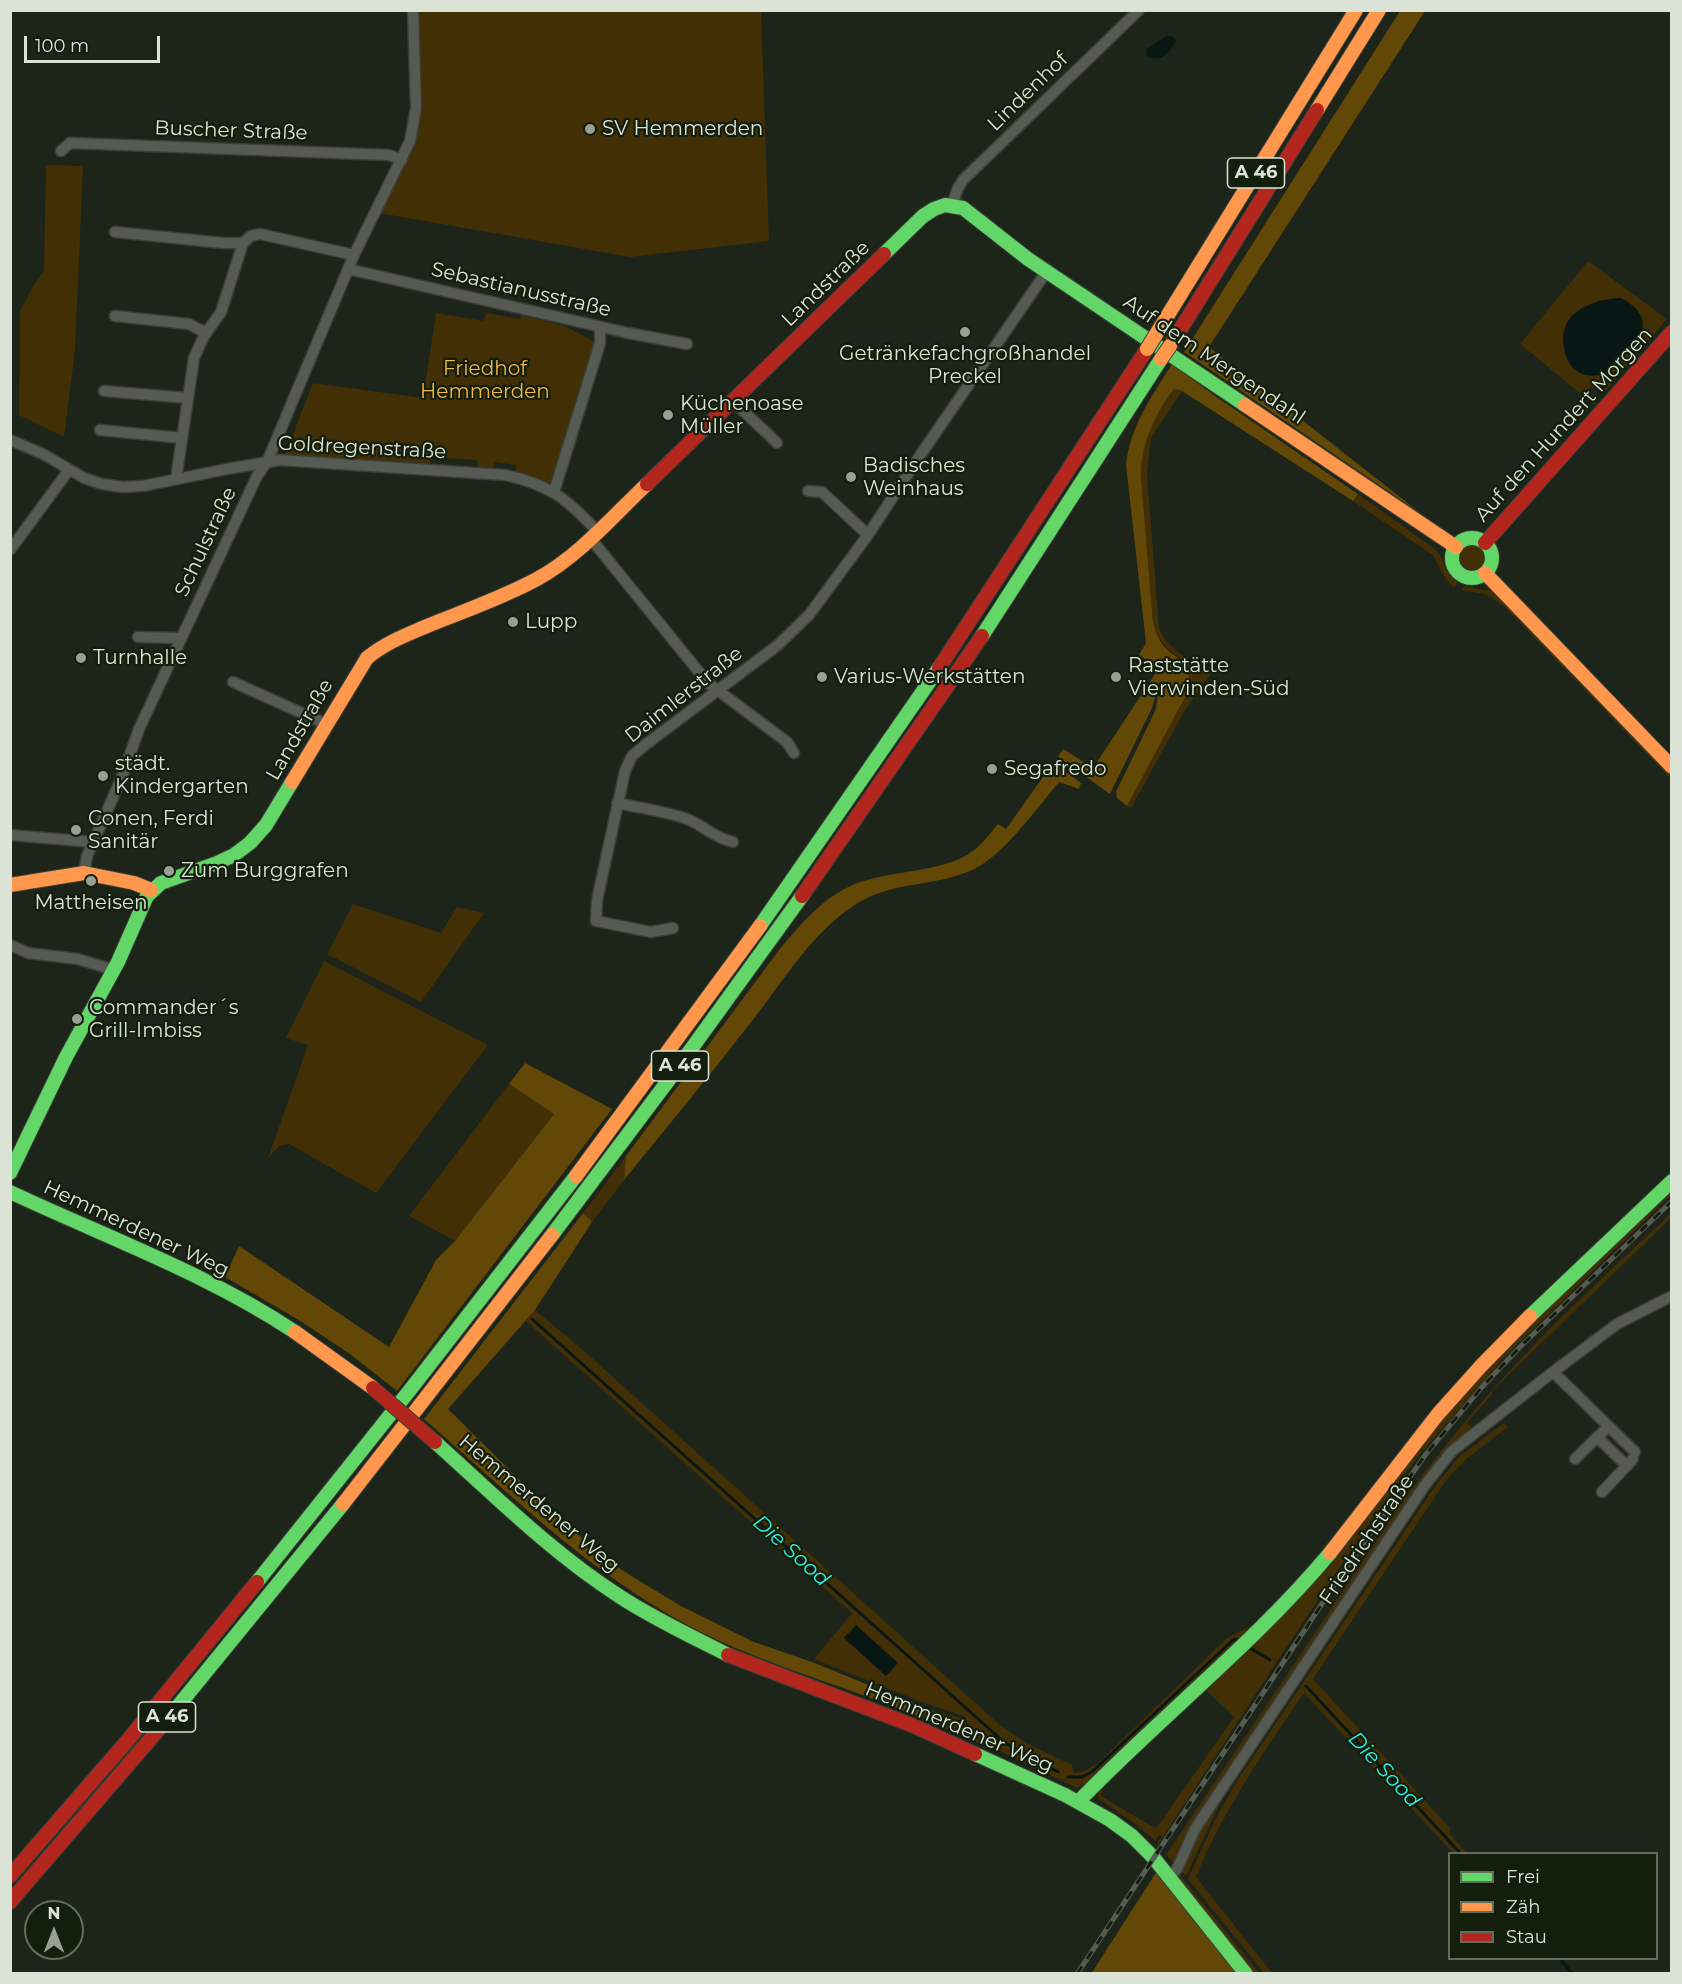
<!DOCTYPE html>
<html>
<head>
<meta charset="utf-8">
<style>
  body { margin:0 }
  #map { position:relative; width:1682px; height:1984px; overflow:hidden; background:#1d2419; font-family:Montserrat,sans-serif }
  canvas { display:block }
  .frame { position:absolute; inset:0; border:12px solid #dbe3d7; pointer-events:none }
  .legend { position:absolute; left:1448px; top:1852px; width:210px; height:108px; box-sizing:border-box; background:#131e0c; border:2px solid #636d5d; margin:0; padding:8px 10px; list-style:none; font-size:18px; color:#dbe3d7 }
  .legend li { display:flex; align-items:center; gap:12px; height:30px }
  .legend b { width:30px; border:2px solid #636d5d }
  .north { position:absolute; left:24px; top:1900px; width:60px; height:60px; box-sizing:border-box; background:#131e0c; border:2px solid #636d5d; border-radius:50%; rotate:0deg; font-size:16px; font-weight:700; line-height:24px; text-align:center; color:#dbe3d7 }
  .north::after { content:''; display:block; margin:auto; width:21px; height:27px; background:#98a094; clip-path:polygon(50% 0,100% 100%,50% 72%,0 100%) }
  .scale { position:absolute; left:24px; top:36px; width:136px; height:27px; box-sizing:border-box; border:3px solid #dbe3d7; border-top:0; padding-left:8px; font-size:18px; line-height:21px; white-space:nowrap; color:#dbe3d7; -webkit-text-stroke:4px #131e0c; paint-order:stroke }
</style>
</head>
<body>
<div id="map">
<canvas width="1682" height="1984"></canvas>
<div class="frame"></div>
<ul class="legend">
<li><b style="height:8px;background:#63d668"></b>Frei</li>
<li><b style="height:8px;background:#ff974d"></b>Zäh</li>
<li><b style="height:8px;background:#b3261e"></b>Stau</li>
</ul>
<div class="north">N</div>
<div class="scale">100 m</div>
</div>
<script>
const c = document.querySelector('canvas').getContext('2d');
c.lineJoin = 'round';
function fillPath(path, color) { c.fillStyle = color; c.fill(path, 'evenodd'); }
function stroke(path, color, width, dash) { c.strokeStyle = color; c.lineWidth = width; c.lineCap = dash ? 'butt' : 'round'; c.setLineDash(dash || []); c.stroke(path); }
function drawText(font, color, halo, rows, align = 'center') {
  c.font = font + ' Montserrat,sans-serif'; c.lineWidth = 4.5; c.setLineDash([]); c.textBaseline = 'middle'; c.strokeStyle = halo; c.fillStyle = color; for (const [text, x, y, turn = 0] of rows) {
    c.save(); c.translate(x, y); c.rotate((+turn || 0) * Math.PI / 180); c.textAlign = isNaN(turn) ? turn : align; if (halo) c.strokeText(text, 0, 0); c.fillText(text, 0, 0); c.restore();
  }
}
fillPath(new Path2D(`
  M417,11H761L769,241L630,257L379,213L409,153Z
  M46,165L83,166L75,350L64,437L19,415L20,311L32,288L44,271Z
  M1588,261L1667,319L1603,394L1591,386L1588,390L1596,398V406L1520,344Z
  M436,313L484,321L486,313L521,319L522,315L567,327L593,341L594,353L553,484L515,473L516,465L495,462L493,469L477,468V460L431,457L430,466L284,457L313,383L423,398Z
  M1174,389L1182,391L1151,438L1147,474L1159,628C1169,650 1191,662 1211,673L1185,710L1131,808L1127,806L1190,688L1184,662L1168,649L1158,637L1153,623L1141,476C1141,443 1155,415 1174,389Z
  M1358,494L1435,549C1446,560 1443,573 1458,583L1454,588L1445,578L1433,555L1353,501Z
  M1460 557a13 13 0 1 1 26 0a13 13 0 1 1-26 0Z
  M1464,586L1484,590L1492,589L1671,774V779L1504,606L1485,594L1461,590Z
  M353,904L441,933L457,907L484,913L421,1002L327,954Z
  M324,961L488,1045L376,1193L289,1144L280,1145L268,1158L308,1045L286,1038Z
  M509,1084L554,1114L455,1241L409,1216Z
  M626,1156L624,1180L592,1222L583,1213Z
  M1671,1172V1176L1495,1346L1291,1591L1090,1781L1077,1788L998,1750L968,1740L970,1726L964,1716L922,1702L814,1659L852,1613L526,1321L535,1310L583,1350L1001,1726L1028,1744L1072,1765L1074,1773L1081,1772L1096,1765L1227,1638L1254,1625L1305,1573L1493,1345Z
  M1671,1188V1195L1503,1359L1421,1453L1364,1531L1278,1660L1158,1845L1157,1844L1162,1836L1159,1835L1155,1841L1134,1823L1098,1798V1791L1111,1774L1244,1650L1246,1651L1255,1642L1254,1641L1308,1587L1350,1538L1429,1432L1468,1387ZM1205,1689L1234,1717L1158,1826L1153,1827L1101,1796L1102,1787L1114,1774Z
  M1671,1213V1218L1492,1391V1394L1467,1423L1473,1428L1440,1457L1191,1826L1175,1864L1166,1855L1407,1495C1442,1449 1478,1404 1518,1362C1566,1310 1620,1262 1671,1213Z
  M1500,1418L1502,1420L1457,1455L1431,1486L1221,1801L1186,1876L1181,1871L1196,1835L1448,1460Z
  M1504,1423L1508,1427L1466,1459L1447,1479L1313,1679L1451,1829L1449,1831L1450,1834L1467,1853H1453L1304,1693C1263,1753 1223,1811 1196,1877L1272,1973H1264L1188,1879L1215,1820L1237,1781L1433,1489L1459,1457Z
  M928,1709L963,1719L968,1727L965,1738L917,1716L926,1713Z
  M1180,1875L1259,1973H1251L1179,1881Z`), '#422f05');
fillPath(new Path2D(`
  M1400,11H1425L1209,347L1423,515L1184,352Z
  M1172,364L1215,396L1358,494L1353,501L1182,391L1174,389C1155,415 1141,443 1141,476L1153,623C1155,628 1156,633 1158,637C1171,662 1189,652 1190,688L1127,806L1117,798L1116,792L1156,709L1158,694H1156L1152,708L1110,794L1058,757L1063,749L1093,768L1159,668L1139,655L1146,643L1126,465C1130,426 1152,396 1172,364Z
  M1053,763L1081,783L1079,789L1059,782C1037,808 1001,859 970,871C927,889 888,879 846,911C808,939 781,984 752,1021C710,1075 667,1127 624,1180L626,1156L779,950C800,925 823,897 855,884C890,870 943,873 973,851C983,844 990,833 998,824L1006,829Z
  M525,1063L612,1109L397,1391L350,1354L302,1322L225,1277L239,1246L389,1347L436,1260L455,1241L554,1114L509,1084Z
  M583,1213L592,1222L535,1310L448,1409L557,1517L613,1564L638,1580L681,1606L754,1642L812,1662L928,1709L926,1713L917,1716C843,1685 764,1665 693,1628C590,1574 510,1494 424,1419Z
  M1157,1871L1237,1974H1091Z`), '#624706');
fillPath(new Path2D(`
  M1167,36H1171L1176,40C1173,52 1158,64 1147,56L1146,49Z
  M1621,298C1634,305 1648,316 1641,334C1639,340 1631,347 1627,352C1622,357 1617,365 1612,369C1601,378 1583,378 1573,368C1568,363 1565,355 1564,347C1557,313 1592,299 1621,298Z
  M856,1625L898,1663L886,1676L844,1638Z`), '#081614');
stroke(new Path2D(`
  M532,1319L1005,1743L1058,1772
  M1250,1648L1270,1660
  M1306,1686L1461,1854
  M1068,1777H1082L1093,1771L1233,1640L1237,1639
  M1559,1958L1573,1974`), '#081614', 3);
const street = new Path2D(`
  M61,151L70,143L389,155L402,160
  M952,205L958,188L963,180L1139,10
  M115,232L223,243H243L251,236L260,234L354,255
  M348,269L628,333L687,344
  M115,316L189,324L206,333
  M104,391L188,398
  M733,401L777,443
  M100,430L182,438
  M10,440L43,454L84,478L102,484L122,487L143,486L227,469L280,460L505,475C551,485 567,499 598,532
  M176,479L194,358L204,336L221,312L243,243
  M808,491L822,492L868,535
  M554,492L600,343V327
  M591,539L708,683L787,742L794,753
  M10,550L69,470
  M138,637L180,638
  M233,682L326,724
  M617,803C640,808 665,811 687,819C705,826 712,837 733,842
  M10,835L93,842
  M84,873L87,856L122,777L139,729L257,476L267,462L354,255L410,141L416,108L413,10
  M673,928L651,932L596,921L597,900L625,771L632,756L645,745L778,645L809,615L868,535L921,454L1047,271
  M10,945L28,953L78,959L114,970
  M1553,1372L1635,1452
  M1597,1437L1627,1466
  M1575,1459L1608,1427
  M1602,1492L1633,1459
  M1170,1877L1177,1869L1195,1829L1425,1485L1452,1451L1553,1372L1617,1324L1672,1296`);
const fast = new Path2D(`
  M884,254L923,216L934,209L945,205L963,208L1028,259L1245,405
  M1452 558a20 20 0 1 1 40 0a20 20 0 1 1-40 0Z
  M982,636L1161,359
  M760,926L939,668
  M10,1173L66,1057L118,962L147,896L161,883L217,863L234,855L250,843L266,825L292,782
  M10,1192C106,1237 206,1273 295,1332
  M552,1235L668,1081L802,896
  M1530,1316L1672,1181
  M435,1442C494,1495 552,1553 619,1596C654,1619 691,1636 728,1655
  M257,1582L410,1390L576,1176
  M165,1722L343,1504
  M975,1754L1065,1795L1110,1820L1132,1836L1153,1857L1246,1974
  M1078,1802C1160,1717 1254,1644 1330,1553`);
const slow = new Path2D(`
  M1317,110L1379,10
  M1155,336L1356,10
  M1245,405L1456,547
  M1485,573L1672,767
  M292,782L367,658C385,643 406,635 427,626C464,611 502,598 537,579C579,556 612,517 647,484
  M10,885L84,873L134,883L151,890
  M576,1176L760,926
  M295,1332L373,1388
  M343,1504L552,1235
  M1330,1553L1438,1414L1481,1366L1530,1316`);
const jam = new Path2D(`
  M1170,346L1317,110
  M647,484L884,254
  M1485,543L1672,332
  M939,668L1147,349
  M802,896L982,636
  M728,1655L914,1726L975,1754
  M10,1876L128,1740L257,1582
  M10,1902L165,1722`);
stroke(street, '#393f37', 13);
stroke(fast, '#393f37', 16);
stroke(slow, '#393f37', 16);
stroke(jam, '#393f37', 16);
stroke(street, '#555b52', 10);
stroke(fast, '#63d668', 14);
stroke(slow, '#ff974d', 14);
stroke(jam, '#b3261e', 14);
const rail = new Path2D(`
  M1077,1974L1341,1575L1426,1454L1482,1387L1520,1347L1672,1201`);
stroke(rail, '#565b53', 5);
stroke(rail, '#131e0c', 3, [9]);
const slowBridge = new Path2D(`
  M1147,349L1155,336
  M1161,359L1170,346`);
const jamBridge = new Path2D(`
  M373,1388L435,1442`);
stroke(slowBridge, '#393f37', 16, []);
stroke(jamBridge, '#393f37', 16, []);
stroke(slowBridge, '#ff974d', 14);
stroke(jamBridge, '#b3261e', 14);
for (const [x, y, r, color] of [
  [590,129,6,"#98a094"],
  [965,332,6,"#98a094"],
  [668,415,6,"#98a094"],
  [851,477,6,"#98a094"],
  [513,622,6,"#98a094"],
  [81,658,6,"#98a094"],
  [822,677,6,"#98a094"],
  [1116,677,6,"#98a094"],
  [992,769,6,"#98a094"],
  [103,776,6,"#98a094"],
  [76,830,6,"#98a094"],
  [169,871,6,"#98a094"],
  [91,881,6,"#98a094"],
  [77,1019,6,"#98a094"]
]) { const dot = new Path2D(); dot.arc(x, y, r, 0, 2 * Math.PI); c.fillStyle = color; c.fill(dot); stroke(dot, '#131e0c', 2); }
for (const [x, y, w] of [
  [1256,173,57],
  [680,1066,57],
  [167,1717,57]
]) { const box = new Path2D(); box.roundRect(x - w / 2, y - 15, w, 30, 4.5); c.fillStyle = '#131e0c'; c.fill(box); stroke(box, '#dbe3d7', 1.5); }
drawText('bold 18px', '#dbe3d7', null, [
  ["A 46",1256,173],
  ["A 46",680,1066],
  ["A 46",167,1717]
]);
drawText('20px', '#dbe3d7', '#131e0c', [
  ["Lindenhof",1028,92,-44],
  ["Buscher Straße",231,131,2],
  ["Landstraße",826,284,-44],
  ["Sebastianusstraße",521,290,13],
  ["Auf dem Mergendahl",1214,360,34],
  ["Auf den Hundert Morgen",1564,425,-48],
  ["Goldregenstraße",362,448,3],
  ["Schulstraße",206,542,-65],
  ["Daimlerstraße",684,695,-38],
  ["Landstraße",300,730,-60],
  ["Hemmerdener Weg",136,1229,25],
  ["Hemmerdener Weg",539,1504,40],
  ["Friedrichstraße",1367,1540,-56],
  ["Hemmerdener Weg",959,1728,23]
]);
drawText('20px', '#dbe3d7', '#131e0c', [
  ["SV Hemmerden",602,129],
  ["Getränkefachgroßhandel",965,354,"center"],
  ["Preckel",965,377,"center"],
  ["Küchenoase",680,404],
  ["Müller",680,427],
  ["Badisches",863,466],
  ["Weinhaus",863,489],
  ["Lupp",525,622],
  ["Turnhalle",93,658],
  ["Raststätte",1128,666],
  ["Vierwinden-Süd",1128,689],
  ["Varius-Werkstätten",834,677],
  ["städt.",115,764],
  ["Kindergarten",115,787],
  ["Segafredo",1004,769],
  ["Conen, Ferdi",88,819],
  ["Sanitär",88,842],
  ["Zum Burggrafen",181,871],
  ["Mattheisen",91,903,"center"],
  ["Commander´s",89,1008],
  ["Grill-Imbiss",89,1031]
], 'left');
drawText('20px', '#f3b746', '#131e0c', [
  ["Friedhof",485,369],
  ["Hemmerden",485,392]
]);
drawText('italic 21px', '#2defe4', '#131e0c', [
  ["Die Sood",791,1551,42],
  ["Die Sood",1384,1770,47]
]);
</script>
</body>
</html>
